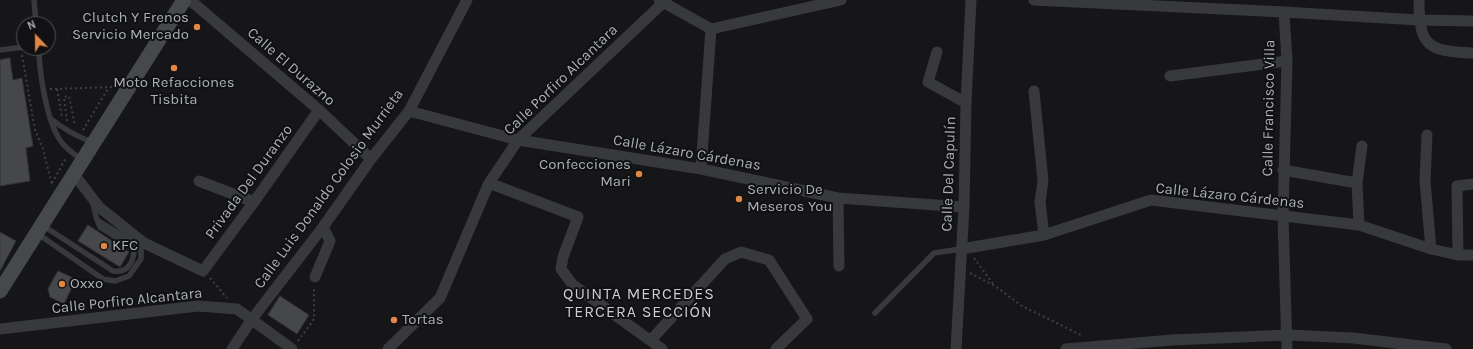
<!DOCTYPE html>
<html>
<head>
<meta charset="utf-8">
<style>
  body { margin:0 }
  #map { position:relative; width:1473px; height:349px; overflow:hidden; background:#161618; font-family:Karla,sans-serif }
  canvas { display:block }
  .north { position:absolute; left:16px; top:16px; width:40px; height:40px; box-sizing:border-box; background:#111113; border:1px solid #4e5154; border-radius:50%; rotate:338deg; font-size:11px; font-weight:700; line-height:16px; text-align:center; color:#a9b0b6 }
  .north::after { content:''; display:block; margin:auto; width:14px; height:18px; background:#e18644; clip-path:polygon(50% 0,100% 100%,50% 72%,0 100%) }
</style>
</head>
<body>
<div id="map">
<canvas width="1473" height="349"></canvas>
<div class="north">N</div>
</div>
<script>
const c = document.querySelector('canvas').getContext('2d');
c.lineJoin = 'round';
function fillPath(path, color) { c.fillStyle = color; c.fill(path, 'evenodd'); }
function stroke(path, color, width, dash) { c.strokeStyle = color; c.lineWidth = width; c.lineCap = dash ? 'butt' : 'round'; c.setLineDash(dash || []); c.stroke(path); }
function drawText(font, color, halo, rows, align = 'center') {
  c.font = font + ' Karla,sans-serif'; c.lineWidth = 4; c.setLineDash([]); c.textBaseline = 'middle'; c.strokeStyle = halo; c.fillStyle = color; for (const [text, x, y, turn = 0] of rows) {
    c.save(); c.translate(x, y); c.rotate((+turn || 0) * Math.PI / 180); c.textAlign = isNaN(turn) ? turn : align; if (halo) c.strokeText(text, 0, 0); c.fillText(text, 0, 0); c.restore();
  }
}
const building = new Path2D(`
  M10,58L13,80L22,78L33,146L26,148L30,181L0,186V60Z
  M88,225L129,252L120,267L78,241Z
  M0,232L16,241L0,271Z
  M58,271L76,279L64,304L50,297L48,289Z
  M280,296L309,315L297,334L268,315Z`);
fillPath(building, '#45474a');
stroke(building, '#303133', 1);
stroke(new Path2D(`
  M22,55L35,130L43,149L52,185
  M50,89L114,87
  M57,89L62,117
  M67,121L64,97L69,96L75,126
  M83,130L109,87
  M52,183L66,158
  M974,258L994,285
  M970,273L995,286L1022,306L1083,336
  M210,278L227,298
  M298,341L314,319V288`), '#3d4043', 2, [2, 3]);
stroke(new Path2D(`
  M34,0L36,24
  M39,48C39,72 47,126 63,144C68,150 76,155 82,161
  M0,50L24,47
  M50,118C63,129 76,136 92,142
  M42,225L113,271C127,273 133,264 134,251L129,246L100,227L97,220
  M38,234L103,279L115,281L129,276L141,259V250L135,243L97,220L93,204
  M875,313L934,253L961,249`), '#37393c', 5.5);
stroke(new Path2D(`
  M190,0L319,110L371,159
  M659,0L711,29L841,0
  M1034,0L1284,12L1419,20L1473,21
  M1419,0C1419,47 1428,51 1473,53
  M1284,12L1287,61L1283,217L1287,349
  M937,52L928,82L966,103
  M1170,76L1287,61
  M1034,91L1043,181L1040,202L1044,235
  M409,111L518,140L701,169L838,198L964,207
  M1427,135L1425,181L1431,249
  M701,169L711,29
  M1283,170L1357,183
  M74,174L99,207L144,243L203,271L254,202L319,110
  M199,181L254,202
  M489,183L578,217L563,257L561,269L572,284L662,349
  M838,198L839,266
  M1359,225L1357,183L1362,146
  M961,249L1044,235L1151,200L1359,225L1431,249L1458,255H1473
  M1458,255L1457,186L1473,184
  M315,277L330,241L323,227
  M0,329L198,306L237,309L292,349
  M651,340L725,259L741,252L769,260L807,319L776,349
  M232,349L252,319L323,227L371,159L409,111L467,0
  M388,349L440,298L489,183L518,140L666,0
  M956,349L964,207L966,103L971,0
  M1066,349L1172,340L1288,335L1353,338L1446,349`), '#37393c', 11);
stroke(new Path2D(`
  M0,291L184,0`), '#45494c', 15);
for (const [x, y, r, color] of [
  [197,27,4,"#e18644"],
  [174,68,4,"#e18644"],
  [639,174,4,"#e18644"],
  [739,199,4,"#e18644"],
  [104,246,4,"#e18644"],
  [62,284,4,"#e18644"],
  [394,320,4,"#e18644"]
]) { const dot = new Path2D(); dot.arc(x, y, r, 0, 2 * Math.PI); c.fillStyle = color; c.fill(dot); stroke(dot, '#111113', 1.5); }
drawText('15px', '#a9b0b6', '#111113', [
  ["Clutch Y Frenos",189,18,"right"],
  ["Servicio Mercado",189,35,"right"],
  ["Moto Refacciones",174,83,"center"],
  ["Tisbita",174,100,"center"],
  ["Confecciones",631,165,"right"],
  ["Mari",631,182,"right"],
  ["Servicio De",747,190],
  ["Meseros You",747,207],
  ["KFC",112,246],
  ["Oxxo",70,284],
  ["Tortas",402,320]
], 'left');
drawText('15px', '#a9b0b6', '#111113', [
  ["Calle El Durazno",291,67,41],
  ["Calle Porfiro Alcantara",561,80,-44],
  ["Calle Francisco Villa",1269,108,-89],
  ["Calle Lázaro Cárdenas",687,153,10],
  ["Calle Del Capulín",949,174,-88],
  ["Privada Del Duranzo",249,182,-54],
  ["Calle Luis Donaldo Colosio Murrieta",329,189,-54],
  ["Calle Lázaro Cárdenas",1230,196,6],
  ["Calle Porfiro Alcantara",127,301,-6]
]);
c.letterSpacing = '1px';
drawText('16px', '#caced3', '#111113', [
  ["QUINTA MERCEDES",639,294],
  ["TERCERA SECCIÓN",639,312]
]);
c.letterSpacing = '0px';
</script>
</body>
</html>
